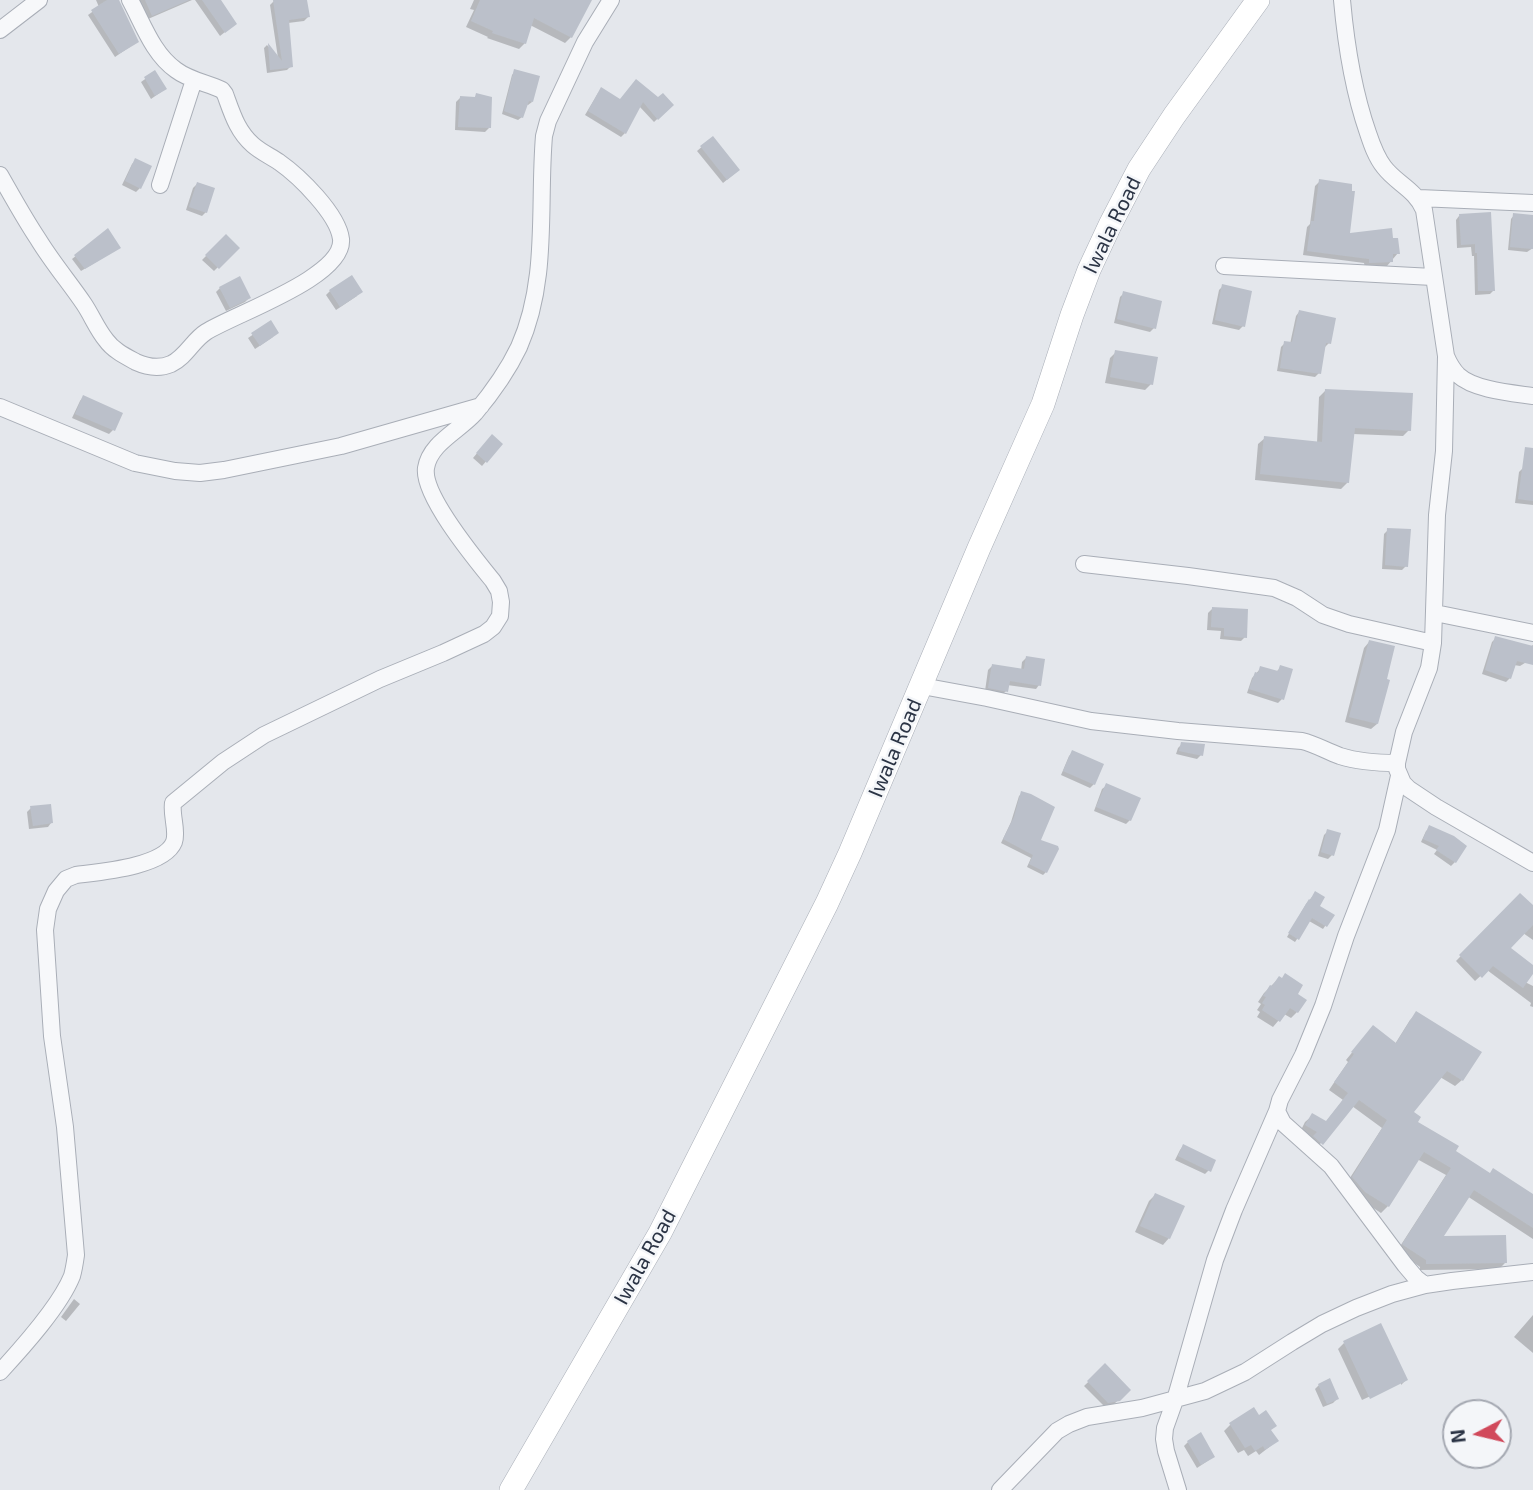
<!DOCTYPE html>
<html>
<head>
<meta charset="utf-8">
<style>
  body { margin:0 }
  #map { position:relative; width:1533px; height:1490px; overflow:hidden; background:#e4e7ec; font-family:"Exo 2",sans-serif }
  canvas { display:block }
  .north { position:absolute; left:1442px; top:1399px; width:70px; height:70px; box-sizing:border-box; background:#f4f6f9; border:2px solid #a4a8b1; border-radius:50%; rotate:263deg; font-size:19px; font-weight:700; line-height:28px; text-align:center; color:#2b3445 }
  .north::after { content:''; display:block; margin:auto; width:24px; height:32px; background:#d1495b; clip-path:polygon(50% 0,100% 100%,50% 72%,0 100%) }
</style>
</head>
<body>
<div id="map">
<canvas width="1533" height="1490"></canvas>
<div class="north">N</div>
</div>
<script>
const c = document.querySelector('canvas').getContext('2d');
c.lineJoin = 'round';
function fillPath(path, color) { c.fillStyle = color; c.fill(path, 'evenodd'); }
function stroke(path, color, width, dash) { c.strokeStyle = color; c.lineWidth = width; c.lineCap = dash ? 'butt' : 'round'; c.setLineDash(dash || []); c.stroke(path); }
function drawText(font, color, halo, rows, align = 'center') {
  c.font = font + ' "Exo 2",sans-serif'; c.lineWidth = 5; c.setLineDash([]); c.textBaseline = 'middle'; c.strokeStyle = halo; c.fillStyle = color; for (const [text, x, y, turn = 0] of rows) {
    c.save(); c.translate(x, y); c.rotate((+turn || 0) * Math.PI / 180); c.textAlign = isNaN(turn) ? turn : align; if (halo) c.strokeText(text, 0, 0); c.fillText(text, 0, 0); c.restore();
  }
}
fillPath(new Path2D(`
  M96,0H114L137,42L115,57L88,15L99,7Z
  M139,0H192L148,19Z
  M195,0H218L230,28L220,36Z
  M280,0H305L308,17L304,21L288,23L291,66L287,70L267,73L264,48L267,45L278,58L270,5L274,1Z
  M474,0H586L571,37L565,43L530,25L525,43L519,49L487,38L488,37L466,27L474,10L470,9Z
  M515,71L532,102L528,105L526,104L522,117L518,120L502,114L512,75Z
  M155,72L161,92L151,99L141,82Z
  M598,93L620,101L658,99L672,105L654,122L639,106L625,133L621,137L585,115Z
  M477,95L489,128L485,132L455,130L456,102L460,98L473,99Z
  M712,138L734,174L723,183L697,151Z
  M136,160L140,188L136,192L122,185L132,164Z
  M1320,181L1348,235L1392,240L1398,253L1387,266L1365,267L1364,263L1303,255L1307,227L1310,224L1315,186Z
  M197,184L206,212L202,216L186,210L193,188Z
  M1489,214L1494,290L1490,294L1475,295L1474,256H1472L1471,247L1457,248L1456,220L1459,216Z
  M1514,215L1533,217V248L1527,252L1508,250L1511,219Z
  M108,230L116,250L81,271L72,259Z
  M225,237L237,248L214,271L202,260Z
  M1223,286L1243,326L1239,330L1212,324L1219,290Z
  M220,288L249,298L245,302L226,311L216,292Z
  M330,291L357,296L336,310L326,295Z
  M1124,293L1154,328L1150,332L1114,323L1120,297Z
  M1299,312L1329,343L1325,347L1319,373L1315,377L1277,371L1281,347L1285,343L1290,344L1296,316Z
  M270,323L273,337L255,349L248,338Z
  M1116,352L1151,384L1145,390L1105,383L1110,358Z
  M1325,391L1409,430L1403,436L1353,434L1348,482L1341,489L1255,480L1258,444L1265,438L1317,443L1319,397Z
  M83,397L121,414L113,430L109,434L72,418L80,401Z
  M488,440L501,444L482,466L473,458Z
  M1523,468L1533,469V505L1515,503L1519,472Z
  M1388,530L1406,566L1402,570L1382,569L1384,534Z
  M1212,609L1245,637L1241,641L1220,639L1221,631L1207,630L1208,613Z
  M1496,638L1530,647L1533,645V658L1520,666L1514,665L1510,678L1506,682L1482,674L1492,642Z
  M1369,642L1377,724L1371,729L1345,722L1364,648Z
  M1026,658L1039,685L1036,689L1007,685L1006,691L1002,695L985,691L988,670L992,666L1021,671L1022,662Z
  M1281,667L1282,699L1278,703L1247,693L1252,678L1261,668L1276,672Z
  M1182,744L1201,755L1197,759L1176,754L1178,748Z
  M1073,752L1094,784L1090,788L1061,775L1069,756Z
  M1106,786L1130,820L1126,824L1094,811L1102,789Z
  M1022,793L1039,841L1046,872L1043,875L1027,867L1031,858L1001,843L1011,822L1019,796Z
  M31,808L51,823L48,827L29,829L27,812Z
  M1430,828L1455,862L1451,866L1434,854L1437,850L1421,842L1426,831Z
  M1328,831L1332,855L1328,859L1318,856L1324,835Z
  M1520,895L1533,908V940L1523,933L1508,948L1533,967V971L1525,982L1533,986V1007L1530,1006L1531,1003L1487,970L1475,981L1456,961Z
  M1312,897L1317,906L1332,916L1323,929L1309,921L1295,942L1287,937L1306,904Z
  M1279,978L1296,995L1297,1012L1291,1018L1284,1014L1273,1027L1257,1017L1260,1012L1257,1010L1261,1004L1258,1002L1264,993Z
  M1417,1013L1462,1080L1455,1086L1440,1077L1411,1113L1415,1122L1454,1151L1489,1175L1533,1196V1239L1467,1196L1441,1237L1505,1263L1499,1269L1420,1270V1267L1397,1251L1446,1175L1417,1159L1388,1206L1381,1213L1358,1198L1346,1184L1382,1128L1352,1106L1315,1150L1300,1132L1305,1122L1312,1116L1325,1123L1343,1100L1329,1090L1348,1062L1346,1060L1367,1034L1395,1044L1410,1020Z
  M1183,1146L1209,1170L1205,1174L1175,1160L1180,1150Z
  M1155,1195L1169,1238L1163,1245L1135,1232L1149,1201Z
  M74,1299L80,1304L66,1321L61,1317Z
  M1533,1315V1353L1514,1337Z
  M1344,1343L1406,1380L1401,1385V1382L1362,1400L1338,1349Z
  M1105,1366L1129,1390L1114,1404L1104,1406L1084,1386Z
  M1319,1385L1337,1399L1333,1403L1323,1407L1315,1389Z
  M1253,1409L1277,1441L1259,1455L1256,1451L1248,1456L1244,1450L1238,1453L1224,1431L1230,1425Z
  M1188,1442L1209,1460L1197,1468L1184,1446Z`), '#0003');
fillPath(new Path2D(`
  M107,0H119L139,42L119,54L91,10Z
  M145,0H189L152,16Z
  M202,0H221L237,24L225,33Z
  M273,0H307L310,17L289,20L293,67L288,68L270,70L268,43L282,61Z
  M480,0H592L572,38L534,18L526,44L492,33L493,31L471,21Z
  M514,69L540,76L533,102L529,101L523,118L504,111Z
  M155,70L167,89L155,96L144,77Z
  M636,79L658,97L663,93L674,105L658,120L643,102L626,134L588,111L601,87L620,99Z
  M476,93L492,97L491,128L458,127L460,96L475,97Z
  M713,136L740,170L727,180L700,146Z
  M135,158L152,166L141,189L125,181Z
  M1319,179L1352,184V191H1355L1350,233L1392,228L1393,238H1398L1400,254H1393V262L1369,263V259L1307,251L1311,221H1314Z
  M197,182L215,188L207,213L189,207Z
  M1491,212L1495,291H1478L1477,253H1475V244L1461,245L1459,214Z
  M1513,213L1533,215V249L1510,247Z
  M108,228L121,248L85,269L74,255Z
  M226,234L240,248L219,269L205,255Z
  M352,275L363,292L340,307L329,290Z
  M240,276L251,298L230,308L219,287Z
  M1222,284L1252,291L1245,327L1215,320Z
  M1123,291L1162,301L1156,329L1117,319Z
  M1299,310L1336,318L1331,344L1326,343L1321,374L1280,368L1284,341L1292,342Z
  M271,320L279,333L260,346L251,333Z
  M1115,350L1158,357L1153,385L1110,377Z
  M1325,389L1413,393L1411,431L1355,428L1349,483L1260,474L1264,436L1322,442Z
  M83,395L123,413L115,431L75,414Z
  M492,434L503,444L487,463L476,453Z
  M1525,447L1533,448V501L1518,499Z
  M1387,528L1411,529L1408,567L1385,565Z
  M1212,607L1248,609L1247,638L1224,636V628L1211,627Z
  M1495,636L1533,646V665L1517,661L1511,679L1485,670Z
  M1369,640L1395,646L1387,679L1390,680L1378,724L1349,717Z
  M1026,656L1045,659L1041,686L1010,681L1008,692L988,688L992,664L1024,669Z
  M1280,665L1293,669L1284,700L1249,689L1255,672L1258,673L1260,666L1278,671Z
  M1181,742L1205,744L1203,756L1179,751Z
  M1072,750L1104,764L1095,785L1063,771Z
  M1106,783L1141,798L1131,821L1096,807Z
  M1021,791L1031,794L1055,807L1041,840L1058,846L1059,849L1047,873L1029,864L1033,855L1003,839L1014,817Z
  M51,804L53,823L33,826L30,806Z
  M1429,825L1454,836L1467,846L1456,863L1436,850L1439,846L1423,839Z
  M1327,829L1341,833L1334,856L1321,852Z
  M1315,891L1325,897L1320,906L1335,915L1327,927L1312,918L1299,940L1288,933L1309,899L1310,900Z
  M1520,893L1533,905V925L1511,948L1533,965V974L1523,988L1493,966L1482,978L1459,955Z
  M1285,973L1303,985L1298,994L1307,1000L1298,1013L1290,1008L1280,1022L1262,1010L1265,1005L1262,1003L1266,997L1263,996L1270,985L1272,986L1279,976L1282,978Z
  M1416,1011L1482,1052L1463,1081L1447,1071L1414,1112L1421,1117L1418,1122L1459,1146L1456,1151L1490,1173L1493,1168L1533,1194V1228L1474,1190L1444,1236L1506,1235L1507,1263L1426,1264V1260L1403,1245L1402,1244L1451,1168L1424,1152L1389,1207L1365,1192L1352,1177L1387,1120L1359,1100L1323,1145L1313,1136L1317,1132L1305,1125L1312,1113L1326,1121L1348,1093L1334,1082L1354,1054L1351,1052L1373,1025L1396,1043Z
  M1183,1144L1216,1160L1211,1172L1178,1156Z
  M1155,1193L1185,1206L1170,1239L1140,1226Z
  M1381,1323L1408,1380L1370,1399L1343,1341Z
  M1105,1363L1131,1390L1120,1401L1108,1403L1087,1381Z
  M1330,1378L1339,1399L1327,1404L1318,1384Z
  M1254,1407L1259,1415L1266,1410L1277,1426L1271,1430L1279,1441L1265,1450L1263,1446L1255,1451L1251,1445L1245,1448L1229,1423Z
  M1201,1432L1215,1457L1201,1465L1187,1441Z`), '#bbc0ca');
const street = new Path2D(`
  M1342,0C1346,45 1353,90 1368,133C1372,145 1376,157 1384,167C1397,184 1415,189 1424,210L1446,356C1449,363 1452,369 1458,375C1474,390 1512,393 1533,396
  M0,30L39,0
  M0,175C12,196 24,218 38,239C52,262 69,282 84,304C92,316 97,329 106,340C113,350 125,356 136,362C147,367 159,369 171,364C186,357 193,340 206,332C234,314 345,277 341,239C338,214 299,176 279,162C270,156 261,152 253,145C237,131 232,113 225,94L222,90C207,83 189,80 176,70C153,54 143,24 130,0
  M160,185L194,80
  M1419,198L1533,203
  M1224,266L1433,277
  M1446,356L1444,451L1437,515L1433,643L1429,668L1404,732L1397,763V769L1403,783L1409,789L1436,807L1533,863
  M0,407L135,463L175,471L200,473L224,470L341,446L481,406
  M1084,564L1188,576L1274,588L1297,598L1323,615L1349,624L1433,643
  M1435,613L1533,633
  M922,686L987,698L1091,721L1178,731L1302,741C1315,744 1326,751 1340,756C1359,762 1377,763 1397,763
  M1399,776L1387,830L1346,936L1323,1006L1303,1055L1280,1100L1277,1111L1283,1123L1331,1166L1405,1265L1416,1278L1425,1285
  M0,1372C23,1347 60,1306 72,1276C74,1269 75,1262 76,1255L65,1127L52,1036L45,930L48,909L56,891L66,879L76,875C99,872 164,867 174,842C178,831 171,816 173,803L223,762L264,735L380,679L443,653L484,634L493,627L500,616L501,602L499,591L493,581C476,560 422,495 426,468C430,443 459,431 475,413C491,394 508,370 519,347C549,279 538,207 544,136L548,121L585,42L611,0
  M1000,1490L1057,1431L1069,1424L1087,1417L1142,1408L1205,1391L1245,1372L1292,1342L1322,1324L1356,1308L1392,1294L1425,1285L1452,1281L1533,1272
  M1178,1490L1166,1451L1164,1439L1165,1428L1175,1400L1215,1260L1234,1210L1277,1111`);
const secondary = new Path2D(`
  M511,1490L660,1233L827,903L850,853L979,548L1043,404L1072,315L1089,270L1110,225L1139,169L1174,116L1258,0`);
stroke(street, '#a9aeb7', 18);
stroke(secondary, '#a9aeb7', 24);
stroke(street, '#f7f8fa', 16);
stroke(secondary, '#fff', 23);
drawText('21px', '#2b3445', '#f4f6f9', [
  ["Iwala Road",1112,225,-64],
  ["Iwala Road",895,748,-67],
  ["Iwala Road",645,1257,-61]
]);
</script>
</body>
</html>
